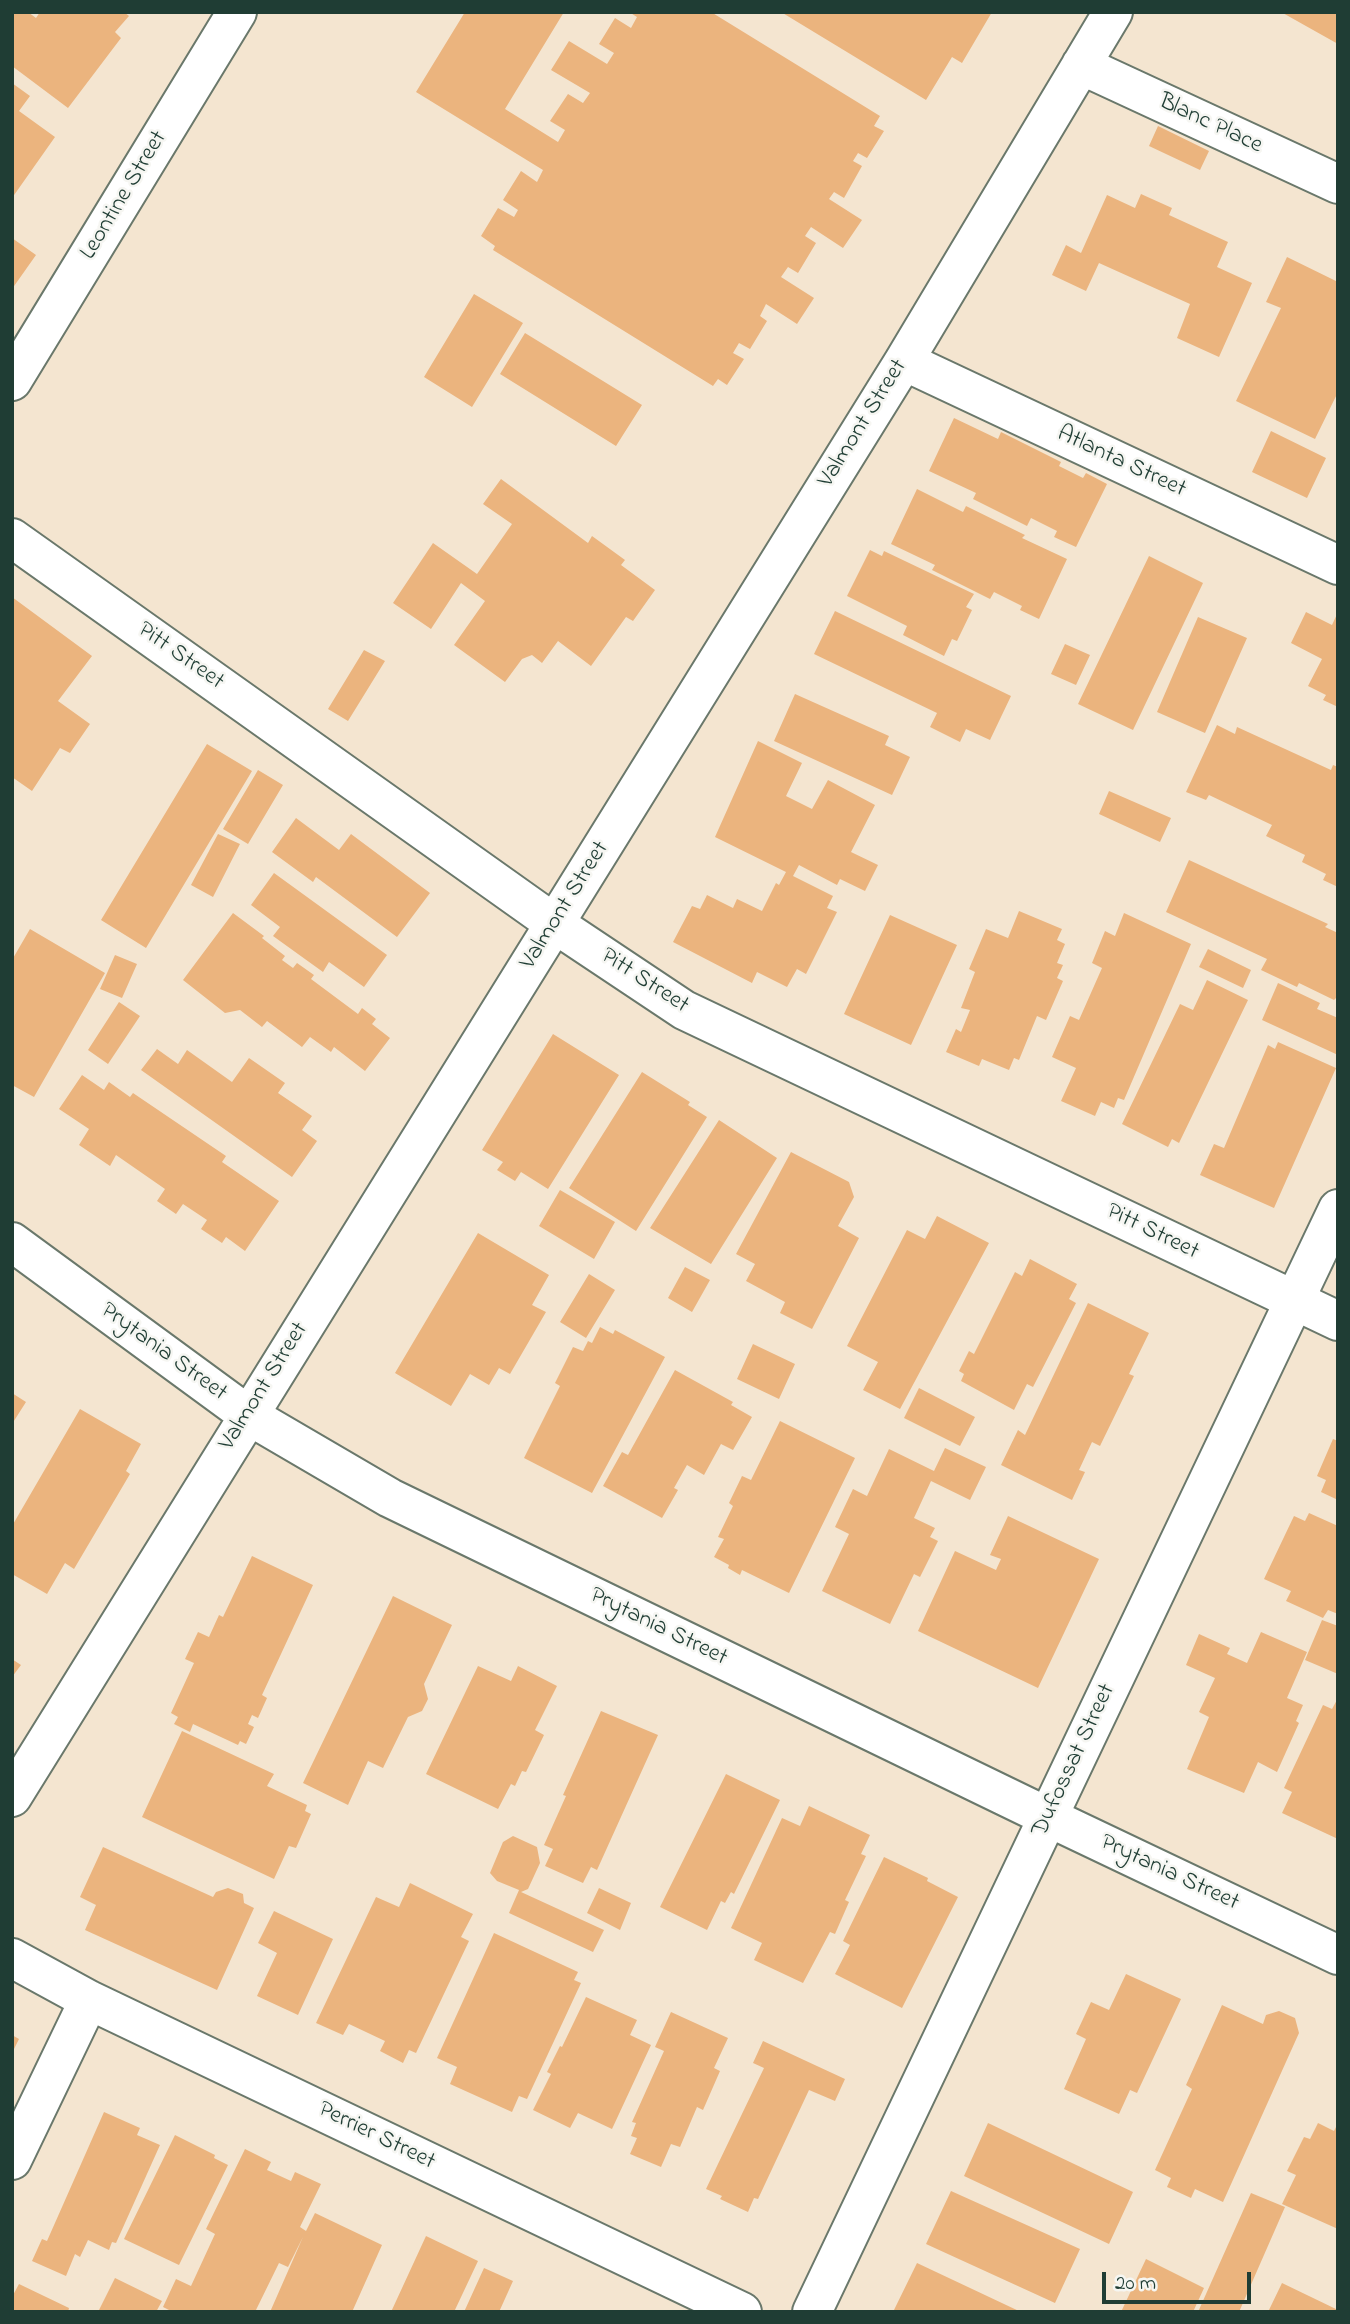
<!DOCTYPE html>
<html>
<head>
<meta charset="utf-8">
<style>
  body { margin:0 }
  #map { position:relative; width:1350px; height:2324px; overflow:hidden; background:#f4e5d0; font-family:"Indie Flower",sans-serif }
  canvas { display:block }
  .frame { position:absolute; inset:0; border:14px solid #1f3d34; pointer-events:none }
  .scale { position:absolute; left:1102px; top:2272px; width:149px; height:32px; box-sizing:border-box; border:4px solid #1f3d34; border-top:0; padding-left:9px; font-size:21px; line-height:24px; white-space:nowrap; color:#1f3d34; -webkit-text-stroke:5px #f6f6f2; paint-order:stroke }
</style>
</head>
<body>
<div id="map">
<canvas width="1350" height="2324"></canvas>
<div class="frame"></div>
<div class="scale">20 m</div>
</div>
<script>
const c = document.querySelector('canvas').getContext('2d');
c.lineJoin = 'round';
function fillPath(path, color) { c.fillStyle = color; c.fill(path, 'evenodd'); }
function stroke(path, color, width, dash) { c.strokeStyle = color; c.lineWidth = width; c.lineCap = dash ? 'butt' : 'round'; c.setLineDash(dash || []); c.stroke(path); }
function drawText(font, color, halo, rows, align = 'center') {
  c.font = font + ' "Indie Flower",sans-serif'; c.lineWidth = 5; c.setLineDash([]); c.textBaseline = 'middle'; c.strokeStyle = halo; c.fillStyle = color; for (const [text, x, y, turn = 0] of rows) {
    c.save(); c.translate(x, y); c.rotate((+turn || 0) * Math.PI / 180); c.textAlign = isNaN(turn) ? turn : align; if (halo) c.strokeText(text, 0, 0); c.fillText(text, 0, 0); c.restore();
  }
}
fillPath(new Path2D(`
  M12,12H28L36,18L40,12H124L129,16L115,32L121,38L68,108L12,66Z
  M465,12H564L505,109L558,142L565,130L550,121L568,94L583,103L590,93L551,70L569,41L607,64L614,53L599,44L615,18L631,28L637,17L629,12H711L880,116L874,126L884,131L867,158L858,153L853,161L862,166L844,198L834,192L829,199L862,220L843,248L811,227L805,236L816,243L798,273L788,267L781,277L814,298L797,324L766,304L760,316L767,321L750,349L739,343L733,353L744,359L727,385L718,379L713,386L493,250L495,246L481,236L498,208L514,217L518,210L503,200L521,171L537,182L543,170L416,92Z
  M781,12H992L962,63L952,57L926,100Z
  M1281,12H1338V44Z
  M12,83L30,96L19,111L55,137L12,198Z
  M1158,126L1209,151L1200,170L1149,146Z
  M1141,194L1172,208L1169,215L1228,242L1217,267L1252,283L1219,357L1177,338L1190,304L1099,263L1086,291L1052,275L1066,245L1081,253L1107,195L1135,208Z
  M12,238L36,255L12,289Z
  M1287,257L1338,282V392L1315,439L1236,401L1281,308L1266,302Z
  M474,294L523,323L472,407L424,377Z
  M525,333L642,405L616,446L500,374Z
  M954,418L998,439L1001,432L1061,462L1059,466L1083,478L1086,473L1107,484L1076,547L1054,537L1057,531L1031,518L1027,526L973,499L976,493L929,471Z
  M1271,431L1326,458L1307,498L1252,472Z
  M501,479L588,543L592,536L625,560L621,565L655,590L633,621L626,617L591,666L558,641L542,663L532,655L522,659L505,682L454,645L485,601L461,583L431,629L393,603L433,543L477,574L512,524L483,504Z
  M917,489L963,512L966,506L1025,535L1022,538L1067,559L1039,619L1020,610L1022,606L994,592L990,599L932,570L935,565L891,544Z
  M870,550L882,556L884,551L974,594L966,607L972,610L957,641L952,639L944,656L903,635L907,626L847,596Z
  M1149,556L1203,583L1133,730L1078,704Z
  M12,597L92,656L58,701L90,724L70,753L60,748L32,791L12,777Z
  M835,611L1011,696L990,740L966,729L960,742L930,727L937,713L814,654Z
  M1306,612L1332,625L1338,612V707L1323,700L1326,695L1308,686L1322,659L1291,643Z
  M1198,617L1247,638L1205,733L1157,712Z
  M1065,644L1090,655L1076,685L1051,674Z
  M364,650L385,661L348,721L328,709Z
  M795,694L889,736L885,745L910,757L892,795L774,741Z
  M1217,725L1235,734L1237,727L1331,770L1333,765L1338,767V887L1323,880L1326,874L1302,862L1305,855L1266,836L1272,825L1209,795L1206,800L1186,792Z
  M758,741L802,763L786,796L812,809L828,780L875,805L851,852L878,865L865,891L840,879L837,885L799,865L793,876L833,896L827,908L837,912L806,974L797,969L787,987L757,972L752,983L673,942L692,906L700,909L707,895L733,908L737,899L762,911L776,883L779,885L786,872L715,837Z
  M207,744L252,771L146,948L101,920Z
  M258,770L283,785L248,844L223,829Z
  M1109,791L1171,818L1160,842L1099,814Z
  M296,818L339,850L351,834L430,893L397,937L316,877L313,882L272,852Z
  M218,834L240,844L213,897L191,885Z
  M1189,860L1328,924L1325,927L1338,933V996L1334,1000L1299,983L1297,987L1261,970L1267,959L1166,912Z
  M274,873L387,955L364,987L329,962L323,972L273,936L280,927L251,905Z
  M1019,911L1062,929L1057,940L1065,944L1057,963L1063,965L1057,978L1063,981L1046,1020L1037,1016L1019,1060L1014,1058L1009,1070L982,1059L979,1066L946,1052L956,1029L961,1032L970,1010L961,1008L975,972L969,969L986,929L1008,938Z
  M233,913L264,936L262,938L285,956L282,960L293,968L297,963L314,975L311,979L358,1014L362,1008L376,1019L372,1024L390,1038L365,1071L334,1047L331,1052L310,1037L302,1047L267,1021L262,1027L240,1010L225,1013L183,980Z
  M1124,913L1191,944L1124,1100L1118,1098L1114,1108L1101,1102L1095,1116L1061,1101L1076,1068L1052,1057L1070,1016L1079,1020L1102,968L1092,963L1105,931L1115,936Z
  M890,915L957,945L911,1045L844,1014Z
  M30,929L105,973L34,1097L12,1085V960Z
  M1208,949L1251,970L1243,988L1199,967Z
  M115,955L137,964L122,998L100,989Z
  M1207,980L1248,1000L1179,1143L1172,1139L1168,1147L1122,1124L1180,1004L1193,1010Z
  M1278,983L1320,1003L1317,1009L1338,1018V1055L1262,1020Z
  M119,1002L140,1016L108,1064L88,1050Z
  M553,1034L619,1075L548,1189L521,1172L515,1181L497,1170L503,1162L482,1150Z
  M1278,1042L1336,1068L1274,1208L1200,1175L1214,1144L1224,1148L1268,1045L1275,1049Z
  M157,1049L178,1064L187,1050L232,1082L249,1058L285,1083L278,1093L312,1116L302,1130L317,1141L292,1177L141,1070Z
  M642,1072L690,1102L688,1105L707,1117L636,1231L569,1188Z
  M82,1075L104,1090L109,1082L130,1097L133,1093L226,1156L222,1162L279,1201L245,1251L226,1237L222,1243L201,1229L207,1220L183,1204L176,1214L157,1201L165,1189L116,1155L110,1166L79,1145L89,1129L59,1109Z
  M719,1120L777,1158L711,1264L650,1228Z
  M791,1152L849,1182L854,1197L838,1226L859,1238L812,1329L780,1313L785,1302L746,1281L755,1264L736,1254Z
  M560,1190L615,1222L594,1259L539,1226Z
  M937,1216L989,1243L900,1409L863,1390L878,1362L847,1346L907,1230L925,1239Z
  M478,1233L549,1275L532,1305L546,1312L510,1374L499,1368L489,1385L470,1374L451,1406L395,1373Z
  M1030,1259L1077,1284L1069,1299L1076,1303L1033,1387L1027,1384L1014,1410L961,1381L964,1374L959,1371L969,1351L974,1354L1015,1272L1022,1276Z
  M685,1267L710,1280L692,1312L668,1298Z
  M589,1274L615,1290L586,1338L560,1322Z
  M1088,1303L1149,1333L1129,1374L1134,1376L1100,1446L1092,1442L1079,1470L1085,1472L1072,1500L1001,1465L1018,1430L1025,1435Z
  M600,1327L613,1334L615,1330L665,1357L592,1493L524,1458L560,1386L555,1383L573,1347L583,1351L588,1341L592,1343Z
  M753,1344L795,1364L779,1399L737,1379Z
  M675,1370L733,1402L731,1405L752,1417L733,1450L721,1444L704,1475L687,1465L674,1488L678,1490L662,1518L603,1486L622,1452L628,1455Z
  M919,1388L975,1417L960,1446L904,1418Z
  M12,1393L26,1402L12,1424Z
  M80,1409L141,1444L126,1471L130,1474L74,1569L65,1563L47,1594L12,1574V1526Z
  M780,1421L855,1458L789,1593L742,1570L740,1575L728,1568L729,1565L714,1557L724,1539L718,1537L733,1506L729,1503L742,1476L751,1480Z
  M1333,1439L1338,1441V1500L1321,1492L1326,1480L1317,1476Z
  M945,1448L986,1467L970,1500L931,1481L914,1518L935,1528L930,1537L938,1541L920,1577L914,1574L890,1624L822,1591L849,1534L835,1527L853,1489L867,1496L889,1449L934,1471Z
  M1309,1513L1338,1526V1614L1328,1610L1323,1618L1286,1601L1291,1591L1264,1579L1294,1516L1305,1521Z
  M1008,1516L1099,1559L1038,1688L918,1631L955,1551L996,1570L1001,1559L990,1555Z
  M252,1556L313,1585L262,1695L267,1698L258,1718L252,1715L248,1724L254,1727L246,1744L240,1741L238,1745L193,1724L190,1732L174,1724L178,1717L171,1713L194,1663L185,1659L198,1632L209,1637L219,1615L223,1617Z
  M393,1596L452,1625L424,1684L428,1699L422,1711L408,1717L383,1768L368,1761L348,1805L303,1783Z
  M1322,1620L1338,1626V1674L1305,1660Z
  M1261,1632L1307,1652L1287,1698L1303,1705L1296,1721L1299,1723L1277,1772L1258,1762L1244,1793L1187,1769L1209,1717L1199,1712L1215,1678L1186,1665L1199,1634L1230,1648L1227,1654L1247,1663Z
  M12,1659L21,1665L12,1677Z
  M478,1666L511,1681L518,1666L557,1686L535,1730L544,1735L526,1772L522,1771L515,1786L511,1784L498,1809L426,1774Z
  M1338,1698V1839L1282,1813L1292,1792L1284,1788L1323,1705L1332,1709Z
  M601,1711L658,1735L597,1870L591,1867L583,1883L545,1866L553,1849L544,1845L566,1796L563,1795Z
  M182,1731L274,1774L267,1786L307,1805L305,1811L311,1814L296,1848L289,1846L274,1879L142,1817Z
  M726,1774L780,1800L734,1894L731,1892L725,1903L721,1901L707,1930L660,1907Z
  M809,1806L870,1835L861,1854L866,1856L845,1900L849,1902L835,1934L830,1932L803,1983L754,1960L762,1943L731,1928L782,1818L800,1826Z
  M513,1836L537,1847L540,1863L528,1889L521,1892L604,1930L593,1952L509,1913L519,1890L497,1881L490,1873L503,1842Z
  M103,1847L213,1897L216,1892L228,1888L243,1894L244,1903L254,1908L217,1990L85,1930L96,1905L80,1897Z
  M884,1857L928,1878L927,1881L958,1897L902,2008L835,1974L850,1945L843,1941Z
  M410,1883L473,1914L461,1937L469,1941L416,2053L409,2050L403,2063L380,2051L385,2041L349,2024L343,2035L316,2023L376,1897L399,1907Z
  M599,1888L631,1903L620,1930L587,1913Z
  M274,1911L333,1939L298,2015L257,1996L277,1953L258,1943Z
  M494,1933L578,1972L574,1980L581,1983L527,2099L519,2096L512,2112L450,2084L457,2067L437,2058Z
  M1126,1974L1181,1999L1137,2093L1130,2090L1119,2114L1064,2089L1086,2039L1076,2034L1091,2002L1109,2010Z
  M586,1997L637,2020L630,2035L651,2045L612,2129L578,2113L570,2128L533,2110L551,2074L547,2072L560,2046L562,2047Z
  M1222,2005L1263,2024L1266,2015L1279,2011L1295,2018L1299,2033L1223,2202L1195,2189L1191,2198L1167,2187L1171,2178L1155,2170L1192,2089L1186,2085Z
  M671,2012L728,2038L714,2068L720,2071L703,2110L697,2107L680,2147L671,2144L661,2167L630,2154L637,2138L631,2136L636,2123L632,2122L664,2051L655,2047Z
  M12,2035L19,2039L12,2053Z
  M763,2041L845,2079L835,2101L809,2090L758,2199L754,2198L748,2212L720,2199L722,2196L706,2189L764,2068L753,2063Z
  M104,2112L140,2128L137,2135L160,2145L116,2243L112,2242L109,2250L88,2240L80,2257L75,2254L66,2276L32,2261L42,2239L47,2241Z
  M988,2123L1133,2192L1109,2244L964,2176Z
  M1318,2123L1334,2131L1338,2123V2229L1282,2204L1296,2175L1287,2171L1304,2137L1310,2139Z
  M175,2135L215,2155L214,2158L228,2165L179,2265L124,2239Z
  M245,2149L271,2162L267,2170L291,2181L295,2172L321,2184L300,2227L306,2231L315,2213L382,2245L352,2312H270L303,2237L288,2267L279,2263L255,2312H173L163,2307L176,2279L191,2286L215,2234L206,2229Z
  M951,2191L1080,2249L1055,2303L926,2244Z
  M1251,2193L1285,2207L1239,2312H1198Z
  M426,2236L478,2261L454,2312H391Z
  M1146,2259L1204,2288L1193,2312H1121Z
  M917,2263L1021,2312H893Z
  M484,2268L513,2281L499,2312H464Z
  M115,2278L162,2301L156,2312H98Z
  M1282,2283L1338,2310V2312H1268Z
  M19,2284L69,2308L68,2312H12V2297Z`), '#ebb47e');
const street = new Path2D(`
  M1081,65L1338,184
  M904,361L1338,565
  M12,381L237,12
  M12,538L555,924L684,1010L1338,1321
  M12,1242L248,1415L390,1498L1048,1817L1338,1955
  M12,1797L904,361L1113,12
  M12,1958L89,2000L742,2312
  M12,2160L89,2000
  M812,2312L1338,1209`);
stroke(street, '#6a786b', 42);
stroke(street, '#fff', 38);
drawText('24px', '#1f3d34', '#f6f6f2', [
  ["Blanc Place",1210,125,25],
  ["Leontine Street",125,196,-59],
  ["Valmont Street",864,424,-58],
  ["Atlanta Street",1121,463,25],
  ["Pitt Street",180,657,35],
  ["Valmont Street",566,906,-58],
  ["Pitt Street",644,982,33],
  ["Pitt Street",1152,1233,26],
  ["Prytania Street",163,1353,36],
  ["Valmont Street",265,1387,-58],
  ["Prytania Street",658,1628,26],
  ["Dufossat Street",1075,1761,-65],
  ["Prytania Street",1169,1874,25],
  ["Perrier Street",376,2137,26]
]);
</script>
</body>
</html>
